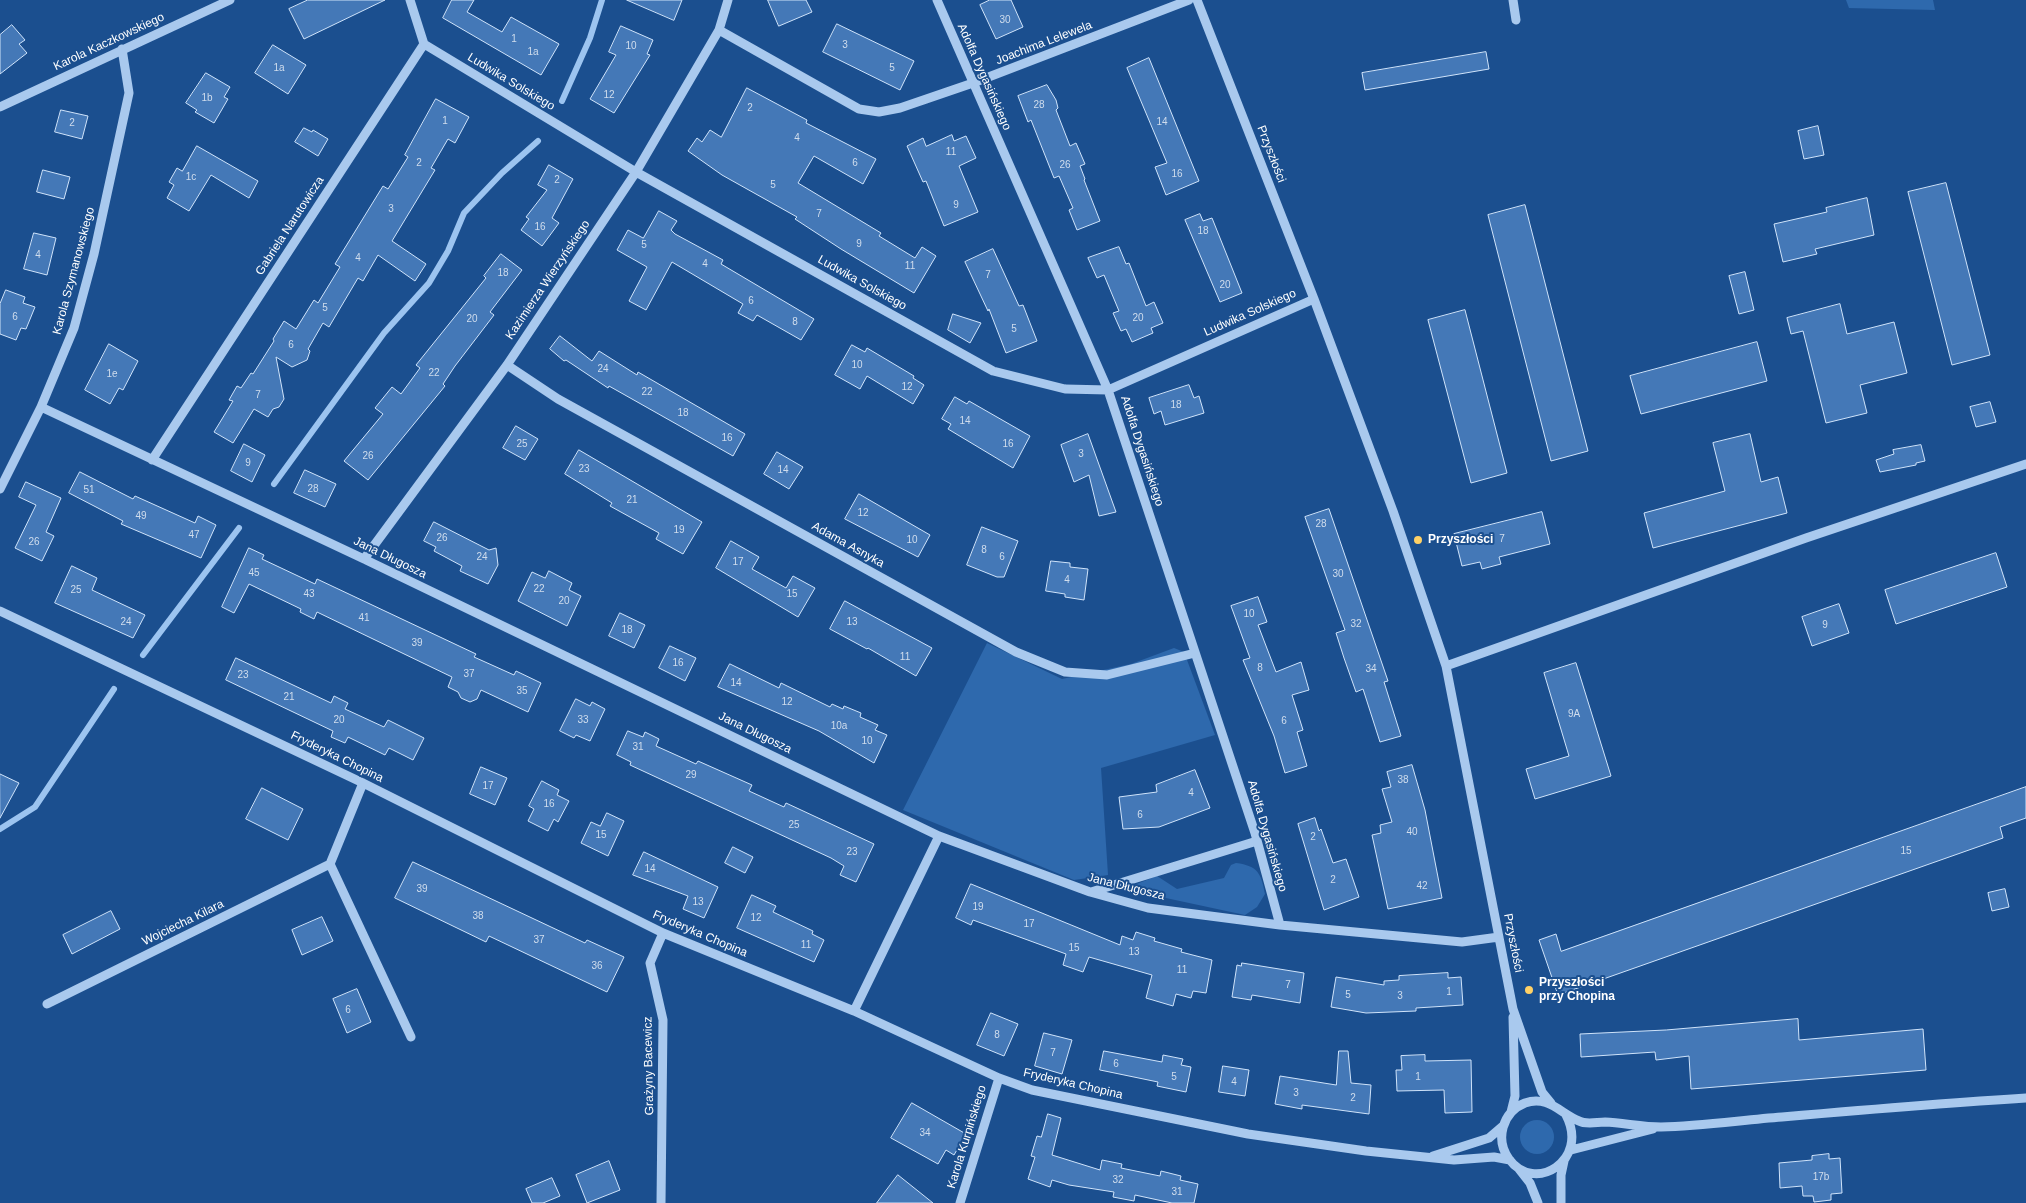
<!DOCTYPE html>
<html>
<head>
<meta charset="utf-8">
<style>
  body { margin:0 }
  canvas { display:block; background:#1b4f8f }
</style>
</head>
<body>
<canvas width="2026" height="1203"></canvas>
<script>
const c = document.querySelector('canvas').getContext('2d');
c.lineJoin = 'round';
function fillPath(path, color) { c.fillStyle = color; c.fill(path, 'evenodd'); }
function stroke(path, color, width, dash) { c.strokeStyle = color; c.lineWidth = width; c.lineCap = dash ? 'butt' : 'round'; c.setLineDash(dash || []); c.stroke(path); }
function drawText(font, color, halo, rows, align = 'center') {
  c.font = font + ' Arial,sans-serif'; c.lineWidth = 4; c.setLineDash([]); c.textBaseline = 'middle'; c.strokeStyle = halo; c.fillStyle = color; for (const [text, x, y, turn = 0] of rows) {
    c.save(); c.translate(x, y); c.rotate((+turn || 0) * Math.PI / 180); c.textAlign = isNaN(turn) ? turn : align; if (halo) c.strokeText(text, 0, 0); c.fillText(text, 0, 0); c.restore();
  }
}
fillPath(new Path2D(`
  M1846,0H1933L1935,10L1849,8Z
  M987,643L1062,679L1131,664L1174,648L1184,652L1215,735L1101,768L1108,875L1074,880L903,810Z
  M1236,863C1258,866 1261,873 1265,894L1257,907L1245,915L1124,889L1157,876L1177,889L1224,878L1231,865Z
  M1520 1137a17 17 0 1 1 34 0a17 17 0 1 1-34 0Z`), '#2e69ad');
stroke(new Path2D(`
  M562,101L590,38L602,0
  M274,484L384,333L429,283L448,251L464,213L502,173L538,141
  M143,655L239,528
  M0,829L35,807L114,689`), '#9cc4f0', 6);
const building = new Path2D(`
  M308,0H385L304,39L289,9Z
  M452,0H474L467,12L502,32L511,17L559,44L541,75L443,18Z
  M627,0H682L674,20Z
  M768,0H806L812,12L779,26Z
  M990,0H1011L1023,27L996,39L980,5Z
  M837,24L914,61L900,90L823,52Z
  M12,25L25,40L19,44L27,53L0,74V35Z
  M621,26L653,40L647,54L650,55L614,113L590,99L616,55L609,52Z
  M273,45L306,65L288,94L255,73Z
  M1486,52L1489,69L1365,90L1362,73Z
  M1149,58L1199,181L1166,195L1155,167L1167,163L1127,68Z
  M206,73L230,87L224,97L228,99L214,123L195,112L197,110L186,103Z
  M1047,85L1056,100L1058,108L1056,110L1070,146L1076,143L1085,164L1080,166L1085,179L1084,180L1100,221L1077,230L1069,210L1073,208L1059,176L1054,178L1031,120L1028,122L1018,96Z
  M747,88L807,120L806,123L876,159L863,184L814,156L798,183L881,233L879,236L915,258L922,247L936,256L914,293L841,249L795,219L797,217L722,175L688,151L697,138L702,142L710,130L721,137Z
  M436,99L469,117L455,143L448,139L431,168L435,170L392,241L426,264L415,281L378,255L363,281L358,278L329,327L323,323L308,349L310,351L307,360L292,367L276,357L284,399L279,407L273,409L268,417L254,409L233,443L214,432L233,401L229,400L237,386L241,388L251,373L253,374L274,341L273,339L284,321L296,329L314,300L318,303L340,267L335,264L383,186L388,189L408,157L405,155Z
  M61,110L88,116L82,139L55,132Z
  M1818,126L1824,155L1804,159L1798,131Z
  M304,128L312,132L313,130L328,139L318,156L295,142Z
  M952,135L954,141L966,136L976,158L959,166L978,212L944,226L926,181L923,182L907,146L923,138L926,146Z
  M197,146L258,181L249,198L211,175L189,211L167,198L174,185L169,182L177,168L182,171Z
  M549,165L573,179L552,218L559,223L542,246L521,230L529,219L526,217L547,190L538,185Z
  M43,170L70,177L64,199L37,192Z
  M1946,183L1990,355L1952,365L1908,192Z
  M1867,198L1874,235L1815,249L1817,254L1783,262L1774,224L1827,212L1826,208Z
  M1525,205L1588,451L1551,461L1488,215Z
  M659,211L677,221L671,230L675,234L723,260L721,264L814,319L801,340L757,315L753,321L738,313L743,304L672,262L646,310L629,301L647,267L617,250L628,230L643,238Z
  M1200,214L1203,221L1212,218L1242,293L1220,302L1185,220Z
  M34,233L56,238L47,275L24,269Z
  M1119,247L1126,264L1129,263L1146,306L1154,302L1163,323L1151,328L1153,333L1132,342L1126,329L1121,331L1113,313L1119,311L1104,275L1097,278L1088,258Z
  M993,249L1019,306L1023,305L1037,341L1006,353L989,309L988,311L965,262Z
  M501,254L522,270L490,312L494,315L455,366L443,384L445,386L368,480L344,461L383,414L375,408L392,387L401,394L420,368L416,365L486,278L484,276Z
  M1745,272L1754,310L1739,314L1729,276Z
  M6,290L25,297L23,303L35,307L26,329L21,328L16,340L0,334V304Z
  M1840,304L1847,334L1894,322L1907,373L1860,385L1867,413L1826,423L1803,331L1791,334L1787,318Z
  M1465,310L1507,473L1471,483L1428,320Z
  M953,314L981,323L970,343L948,330Z
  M560,336L592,361L599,351L637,375L638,372L745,434L733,456L609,386L608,388L566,360L564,361L550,349Z
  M1757,342L1767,381L1641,414L1630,376Z
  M109,344L138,361L123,390L119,388L110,404L85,390Z
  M852,345L865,352L867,348L914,376L913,378L924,385L913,404L867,376L860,389L835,375Z
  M1189,385L1194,398L1199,396L1204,413L1165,425L1161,411L1154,414L1149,398Z
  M955,397L967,404L969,401L1030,436L1013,468L948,429L951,424L942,419Z
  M1990,402L1996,422L1976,427L1970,407Z
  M516,426L538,439L525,460L503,448Z
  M1088,434L1116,512L1099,516L1089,475L1074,482L1061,445Z
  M1750,434L1761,482L1778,477L1787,513L1653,548L1644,513L1725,491L1713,443Z
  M244,444L265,455L252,482L231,471Z
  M1921,445L1925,461L1916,463V465L1880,472L1876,460L1894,454L1893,450Z
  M579,450L702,522L683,554L656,539L659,533L610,506L612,503L565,474Z
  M777,452L803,467L789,489L764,474Z
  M305,470L336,484L325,507L294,493Z
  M80,472L133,499L135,496L195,523L198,516L216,525L201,558L121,524L123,521L69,493Z
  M26,482L61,498L46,532L54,536L42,561L15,548L36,505L19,497Z
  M859,494L930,535L918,557L845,519Z
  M1329,509L1388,681L1384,682L1401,736L1380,742L1363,689L1356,692L1344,658L1336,633L1345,630L1305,517Z
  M1542,512L1550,544L1499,557L1501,564L1482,569L1480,562L1462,566L1454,534Z
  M434,522L489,550L496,548L498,565L488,584L460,571L462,566L434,551L436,547L424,541Z
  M982,527L1018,541L1004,577H997L967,565Z
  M731,541L759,557L752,569L786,588L793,576L815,588L798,617L716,568Z
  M249,548L264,555L262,559L315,584L317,579L476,654L474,657L514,675L516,671L541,683L528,712L481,690L477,699L470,702L461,698L458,692L448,687L452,677L317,612L314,619L300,612L301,609L249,584L234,613L222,607Z
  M1996,553L2007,587L1896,624L1885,590Z
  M1051,561L1070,563V567L1088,569L1084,600L1065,597V594L1046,591Z
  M72,566L97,578L92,590L145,615L133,638L55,603Z
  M549,571L572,583L569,590L581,596L567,626L518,601L532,572L545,578Z
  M1258,597L1267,622L1258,625L1276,672L1301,662L1309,690L1292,695L1303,730L1297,732L1307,766L1285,773L1274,736L1243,660L1250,658L1231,606Z
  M845,601L932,648L916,676L868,648L867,649L830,629Z
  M1839,604L1849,633L1812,646L1802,617Z
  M620,613L645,625L634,648L609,636Z
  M670,646L696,658L685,681L659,668Z
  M236,658L331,703L334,696L348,703L345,709L384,727L388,720L424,738L413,760L389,748L385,755L348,737L345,743L331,737L333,731L226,680Z
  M1576,663L1611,776L1535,799L1526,769L1569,756L1544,673Z
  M730,664L779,688L781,683L830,707L832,704L843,709L844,706L861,713L860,717L878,725L875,730L887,735L874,763L819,731L718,687Z
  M576,699L590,706L592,702L605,709L590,741L576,735L574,738L560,731Z
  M628,731L643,737L645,732L659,739L656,746L696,764L698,761L752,785L749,791L784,807L786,803L874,844L856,882L840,875L844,866L831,858L630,765L631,762L617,755Z
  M1412,765L1425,810L1442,898L1388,909L1372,835L1381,833L1380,825L1392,822L1382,789L1391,787L1387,772Z
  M481,767L507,778L495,805L470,794Z
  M1195,770L1210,808L1159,827L1123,829L1119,797L1157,792L1156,785Z
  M0,774L19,783L0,818Z
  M542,781L559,790L557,795L569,801L558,822L554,819L548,831L528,821L534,809L529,806Z
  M2026,787V818L2000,827L2003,838L1558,995L1539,940L1556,934L1561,951Z
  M262,788L303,809L288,840L246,819Z
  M607,813L624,821L608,856L581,843L591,822L600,826Z
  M1315,818L1319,831L1321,829L1333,863L1346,859L1359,897L1324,910L1298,824Z
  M733,847L753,857L745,873L725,863Z
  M644,852L718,887L704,918L683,909L688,896L633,875Z
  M413,862L585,943L587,940L624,957L607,992L489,936L486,942L395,898Z
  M971,884L1120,945L1122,936L1133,940L1136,932L1155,938L1154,941L1182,949L1181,952L1212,960L1206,993L1193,991L1191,998L1176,994L1173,1006L1146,998L1152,975L1089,957L1083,972L1063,965L1066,954L973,920L971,925L956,918Z
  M2005,889L2009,907L1992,911L1988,893Z
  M752,895L776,906L773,912L813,931L812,934L824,940L814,962L737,928Z
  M111,911L120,929L72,954L63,935Z
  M322,917L333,941L302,955L292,930Z
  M1242,963L1304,973L1300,1003L1252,995L1251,1000L1232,997L1237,965L1241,966Z
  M1448,973V978L1461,977L1463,1005L1416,1008V1011L1366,1013L1331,1007L1336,977L1384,985V981L1399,980V976Z
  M357,989L371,1022L347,1033L333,999Z
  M991,1013L1018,1024L1004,1056L977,1045Z
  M1798,1019L1799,1040L1923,1029L1926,1070L1691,1089L1689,1056L1656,1060L1655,1052L1581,1057L1580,1034L1666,1030Z
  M1044,1033L1072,1040L1062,1074L1035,1066Z
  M1104,1051L1162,1062L1163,1055L1183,1059L1181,1065L1191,1067L1186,1092L1157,1086L1158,1082L1100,1070Z
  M1339,1051H1348L1351,1083L1371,1085L1369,1114L1302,1105V1109L1275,1104L1280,1076L1336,1085Z
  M1425,1055V1061L1471,1060L1472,1112L1445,1113L1444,1090L1397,1091L1396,1070H1402L1401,1056Z
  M1223,1066L1249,1070L1245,1096L1219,1092Z
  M912,1103L966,1134L954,1155L946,1150L938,1164L891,1138Z
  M1048,1114L1061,1118L1052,1155L1100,1170L1102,1160L1122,1164L1121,1168L1160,1176L1161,1171L1181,1176L1180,1180L1198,1184L1194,1203H1172L1135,1195L1134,1201L1113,1197L1114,1192L1069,1185L1052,1180L1050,1187L1028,1179L1035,1157L1031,1156L1037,1136L1041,1137Z
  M1829,1154V1159L1840,1158L1842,1193L1831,1194V1200L1814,1202L1813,1196H1803L1802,1186L1780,1188L1779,1163L1812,1160V1156Z
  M609,1161L620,1190L587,1203L576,1175Z
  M898,1175L933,1203H877Z
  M552,1178L560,1196L543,1203H532L526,1189Z`);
fillPath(building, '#4478b7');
stroke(building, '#cfe3fa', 1);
stroke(new Path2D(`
  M937,0L1108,390L1255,833L1280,925
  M1197,0L1314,299L1393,511L1446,666L1513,1009L1542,1092L1551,1103
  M1513,0L1516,20
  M719,30L859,109L879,112L900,108L973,83L1189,0
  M424,44L636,172L993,371L1065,389L1108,390L1314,299
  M0,107L230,0
  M507,365L558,399L1016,652L1065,672L1107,675L1195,653
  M41,407L364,559L939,836L1090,892L1148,908L1280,925L1462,942L1499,937
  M152,460L424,44L410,0
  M0,489L41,407L74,328L94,254L129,93L122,49
  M364,559L507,365L636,172L719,30L728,0
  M0,611L363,783L663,933L854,1011L999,1078L1032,1090L1248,1134L1366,1151L1454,1160L1494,1157L1510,1160
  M1446,666L1806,538L2026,464
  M330,864L363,783
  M1091,892L1257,841
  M47,1004L330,864L411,1037
  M854,1011L939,836
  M1511,1112L1515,1096L1513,1017
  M1566,1115C1590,1161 1534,1194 1509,1159C1495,1140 1502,1112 1525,1103C1548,1095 1560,1113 1579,1121C1586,1125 1597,1122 1605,1122C1624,1123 1643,1127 1661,1127C1701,1126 1742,1120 1782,1117C1863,1110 1944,1103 2026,1098
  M1571,1150L1653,1129
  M1433,1156L1489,1138L1503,1126
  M1519,1169L1530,1183L1538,1203
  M661,1203L663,1020L650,963L663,933
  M960,1203L999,1078
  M1561,1203V1175L1564,1161`), '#a9c9ee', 9);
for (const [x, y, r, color] of [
  [1418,540,5,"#ffd166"],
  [1529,990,5,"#ffd166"]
]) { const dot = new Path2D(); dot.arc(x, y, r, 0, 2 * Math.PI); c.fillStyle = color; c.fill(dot); stroke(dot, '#1b4f8f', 2); }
drawText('10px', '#d0dded', null, [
  ["30",1005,20],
  ["1",514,39],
  ["3",845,45],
  ["10",631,46],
  ["1a",533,52],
  ["1a",279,68],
  ["5",892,68],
  ["12",609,95],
  ["1b",207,98],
  ["28",1039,105],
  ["2",750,108],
  ["1",445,121],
  ["14",1162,122],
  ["2",72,123],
  ["4",797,138],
  ["11",951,152],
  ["2",419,163],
  ["6",855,163],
  ["26",1065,165],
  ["16",1177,174],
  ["1c",191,177],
  ["2",557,180],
  ["5",773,185],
  ["9",956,205],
  ["3",391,209],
  ["7",819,214],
  ["16",540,227],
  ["18",1203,231],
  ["9",859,244],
  ["5",644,245],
  ["4",38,255],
  ["4",358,258],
  ["4",705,264],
  ["11",910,266],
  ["18",503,273],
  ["7",988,275],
  ["20",1225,285],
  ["6",751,301],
  ["5",325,308],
  ["6",15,317],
  ["20",1138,318],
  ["20",472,319],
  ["8",795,322],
  ["5",1014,329],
  ["6",291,345],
  ["10",857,365],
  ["24",603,369],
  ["22",434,373],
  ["1e",112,374],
  ["12",907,387],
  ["22",647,392],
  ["7",258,395],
  ["18",1176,405],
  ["18",683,413],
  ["14",965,421],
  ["16",727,438],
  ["25",522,444],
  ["16",1008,444],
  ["3",1081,454],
  ["26",368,456],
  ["9",248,463],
  ["23",584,469],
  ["14",783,470],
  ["28",313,489],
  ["51",89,490],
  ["21",632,500],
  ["12",863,513],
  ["49",141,516],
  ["28",1321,524],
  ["19",679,530],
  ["47",194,535],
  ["26",442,538],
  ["7",1502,539],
  ["10",912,540],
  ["26",34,542],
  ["8",984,550],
  ["24",482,557],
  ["6",1002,557],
  ["17",738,562],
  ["45",254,573],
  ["30",1338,574],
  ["4",1067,580],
  ["22",539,589],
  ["25",76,590],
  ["43",309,594],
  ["15",792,594],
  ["20",564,601],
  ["10",1249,614],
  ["41",364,618],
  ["24",126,622],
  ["13",852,622],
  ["32",1356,624],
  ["9",1825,625],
  ["18",627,630],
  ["39",417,643],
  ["11",905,657],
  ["16",678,663],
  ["8",1260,668],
  ["34",1371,669],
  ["37",469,674],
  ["23",243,675],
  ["14",736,683],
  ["35",522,691],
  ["21",289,697],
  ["12",787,702],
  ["9A",1574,714],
  ["20",339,720],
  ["33",583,720],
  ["6",1284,721],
  ["10a",839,726],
  ["10",867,741],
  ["31",638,747],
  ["29",691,775],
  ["38",1403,780],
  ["17",488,786],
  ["4",1191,793],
  ["16",549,804],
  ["6",1140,815],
  ["25",794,825],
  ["40",1412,832],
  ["15",601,835],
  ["2",1313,837],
  ["15",1906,851],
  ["23",852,852],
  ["14",650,869],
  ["2",1333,880],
  ["42",1422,886],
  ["39",422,889],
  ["13",698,902],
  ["19",978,907],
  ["38",478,916],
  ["12",756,918],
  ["17",1029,924],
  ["37",539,940],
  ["11",806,945],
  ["15",1074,948],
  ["13",1134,952],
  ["36",597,966],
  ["11",1182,970],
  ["7",1288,985],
  ["1",1449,992],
  ["5",1348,995],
  ["3",1400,996],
  ["6",348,1010],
  ["8",997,1035],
  ["7",1053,1053],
  ["6",1116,1064],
  ["5",1174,1077],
  ["1",1418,1077],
  ["4",1234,1082],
  ["3",1296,1093],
  ["2",1353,1098],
  ["34",925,1133],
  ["17b",1821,1177],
  ["32",1118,1180],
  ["31",1177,1192]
]);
drawText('12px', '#fff', '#1b4f8f', [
  ["Karola Kaczkowskiego",109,42,-25],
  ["Joachima Lelewela",1044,43,-21],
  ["Adolfa Dygasińskiego",984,77,66],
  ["Ludwika Solskiego",511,82,31],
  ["Przyszłości",1271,154,69],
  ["Gabriela Narutowicza",290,226,-57],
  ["Karola Szymanowskiego",74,271,-75],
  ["Kazimierza Wierzyńskiego",548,280,-56],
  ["Ludwika Solskiego",862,283,29],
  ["Ludwika Solskiego",1250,313,-24],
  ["Adolfa Dygasińskiego",1142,451,72],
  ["Adama Asnyka",848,545,29],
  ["Jana Długosza",390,558,26],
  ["Jana Długosza",755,733,26],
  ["Fryderyka Chopina",337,757,26],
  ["Adolfa Dygasińskiego",1267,836,74],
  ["Jana Długosza",1126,887,14],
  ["Wojciecha Kilara",183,923,-26],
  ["Fryderyka Chopina",700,934,23],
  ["Przyszłości",1513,943,79],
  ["Grażyny Bacewicz",649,1066,-91],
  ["Fryderyka Chopina",1073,1084,13],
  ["Karola Kurpińskiego",967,1137,-73]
]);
drawText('bold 12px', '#fff', '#1b4f8f', [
  ["Przyszłości",1428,540],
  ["Przyszłości",1539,983],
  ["przy Chopina",1539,997]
], 'left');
</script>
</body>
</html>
